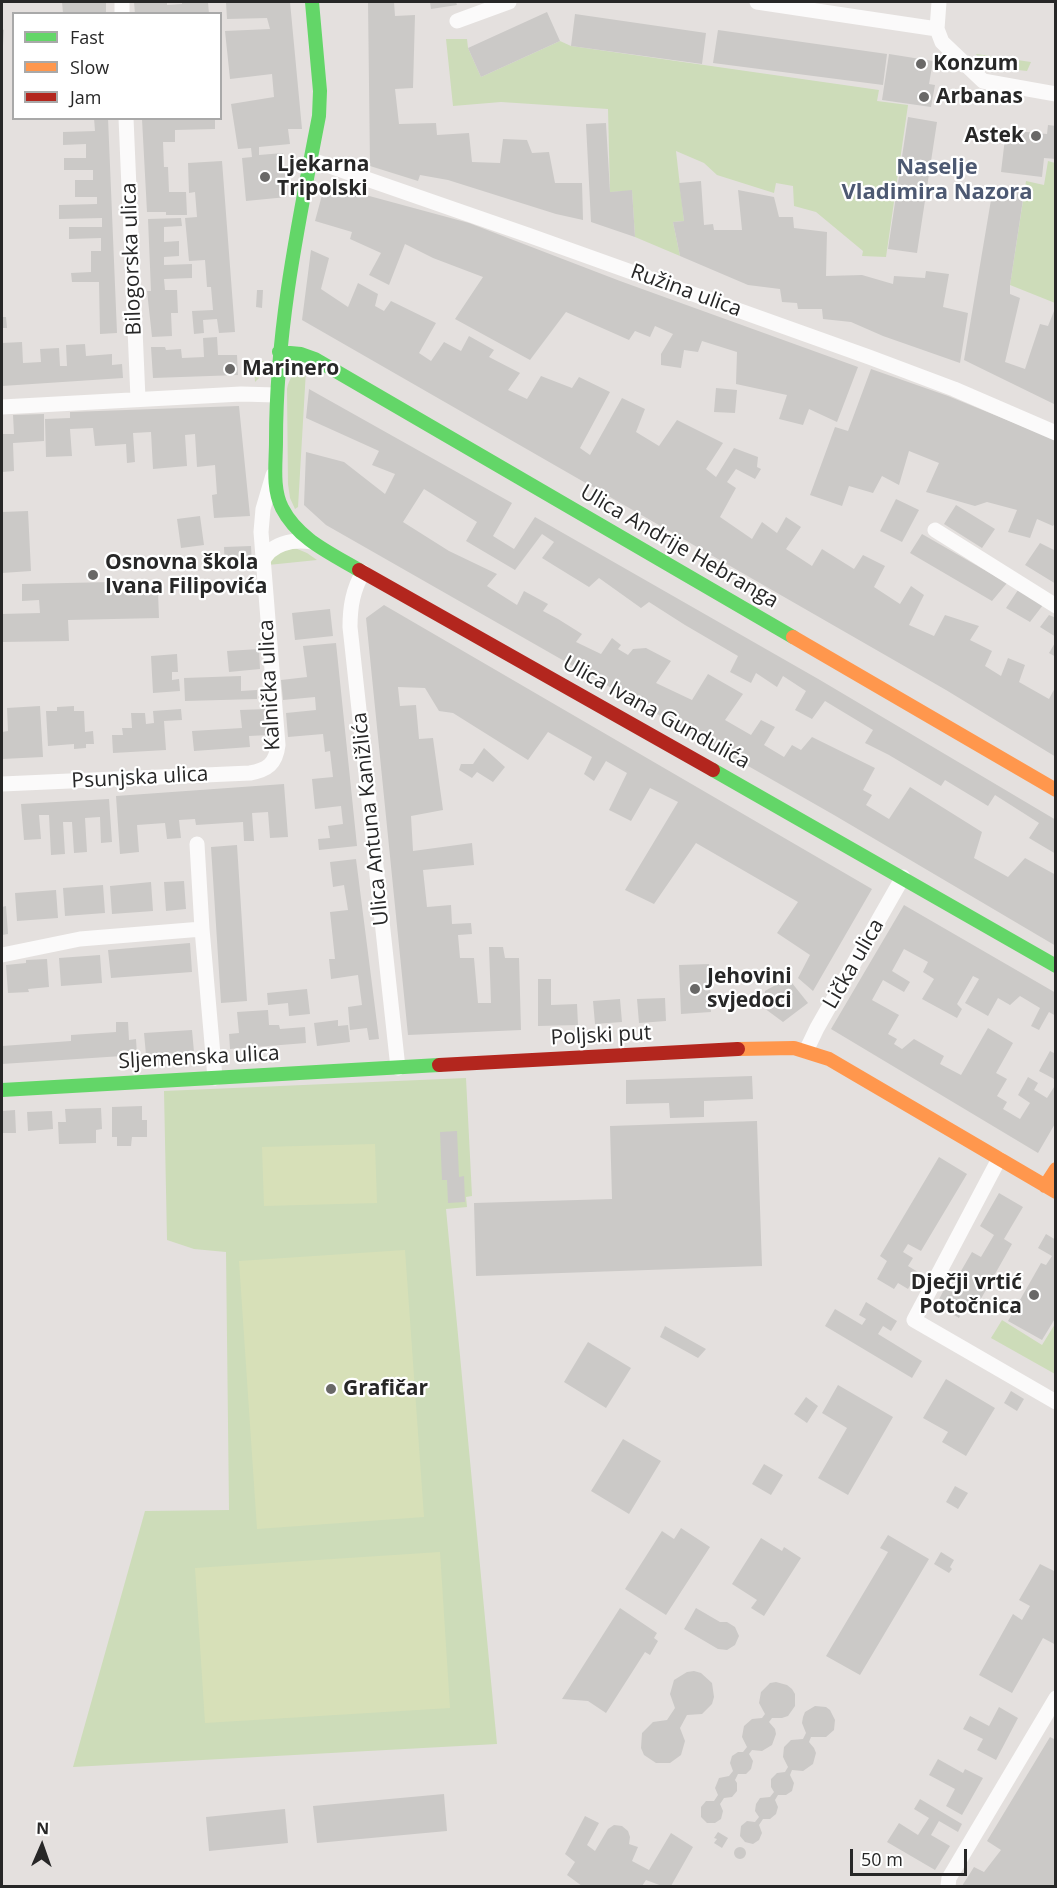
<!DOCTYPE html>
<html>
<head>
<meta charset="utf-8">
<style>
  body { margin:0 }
  #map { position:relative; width:1057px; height:1888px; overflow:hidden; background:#e4e0de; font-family:"Open Sans",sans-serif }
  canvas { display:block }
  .frame { position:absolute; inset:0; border:3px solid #272727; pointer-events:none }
  .legend { position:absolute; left:12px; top:12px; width:210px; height:108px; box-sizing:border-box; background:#fff; border:2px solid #a9a9a9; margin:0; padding:8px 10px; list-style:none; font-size:18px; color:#272727 }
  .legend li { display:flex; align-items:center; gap:12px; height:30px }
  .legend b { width:30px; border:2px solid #a9a9a9 }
  .north { position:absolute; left:12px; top:1816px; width:60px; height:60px; -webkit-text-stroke:4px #fff; paint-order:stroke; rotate:2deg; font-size:16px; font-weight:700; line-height:24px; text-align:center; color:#272727 }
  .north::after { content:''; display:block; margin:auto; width:21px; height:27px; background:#272727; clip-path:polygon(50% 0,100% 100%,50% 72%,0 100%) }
  .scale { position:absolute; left:850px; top:1849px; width:117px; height:27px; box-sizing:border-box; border:3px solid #272727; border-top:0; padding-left:8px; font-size:18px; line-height:21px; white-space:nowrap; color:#272727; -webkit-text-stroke:4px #fff; paint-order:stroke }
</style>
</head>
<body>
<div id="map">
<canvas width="1057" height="1888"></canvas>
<div class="frame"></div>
<ul class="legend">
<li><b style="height:8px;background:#63d668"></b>Fast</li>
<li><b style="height:8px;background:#ff974d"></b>Slow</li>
<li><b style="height:8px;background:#b3261e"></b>Jam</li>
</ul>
<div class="north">N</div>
<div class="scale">50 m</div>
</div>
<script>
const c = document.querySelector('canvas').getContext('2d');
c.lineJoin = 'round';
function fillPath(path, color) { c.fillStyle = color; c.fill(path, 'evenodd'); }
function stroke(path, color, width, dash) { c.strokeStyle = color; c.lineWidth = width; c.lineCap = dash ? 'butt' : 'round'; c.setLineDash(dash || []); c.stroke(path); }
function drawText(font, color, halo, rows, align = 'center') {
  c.font = font + ' "Open Sans",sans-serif'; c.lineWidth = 4.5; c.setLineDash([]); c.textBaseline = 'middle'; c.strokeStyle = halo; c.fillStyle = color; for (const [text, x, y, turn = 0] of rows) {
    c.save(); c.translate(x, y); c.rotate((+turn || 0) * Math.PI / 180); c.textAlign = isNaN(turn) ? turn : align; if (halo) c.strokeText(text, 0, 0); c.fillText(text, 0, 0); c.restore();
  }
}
fillPath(new Path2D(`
  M446,39H467L468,48L481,77L560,41L571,46L879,90L877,101L908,105L886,257L862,256L863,251L816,212L794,206L793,186L776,183L774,193L717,175L704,163L676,151L684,221L673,222L680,256L635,237L632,191L610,192L608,109L501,102L453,106Z
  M976,54L1031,62L1027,71L984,66Z
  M1048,161L1055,163V303L1010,285L1026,181L1044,185Z
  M254,361H266L263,374L255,382Z
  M304,368L306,370L298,507L295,509L290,498L288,484L287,389C289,378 294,372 304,368Z
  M295,548L307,553L317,560L268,565C273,554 284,550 295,548Z
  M466,1078L472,1196L466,1197L467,1207L446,1209L497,1744L73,1767L145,1511L229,1510L226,1252L194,1249L167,1240L164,1091Z
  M1002,1320L1042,1345L1055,1324V1374L991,1338Z`), '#cddcb9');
fillPath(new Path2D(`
  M375,1144L377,1203L264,1206L262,1147Z
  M405,1250L424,1517L257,1529L239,1261Z
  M440,1552L450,1708L205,1723L195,1568Z`), '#d7e0b8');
fillPath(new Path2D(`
  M62,2H106V14L63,13Z
  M134,2H167V5L182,4V2H208L209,14H135Z
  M226,2H290L302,129H288L290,144L259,147V155L283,153L287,197L246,201L242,158L252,157L251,148L238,149L231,104L274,97L272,74L230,79L225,31L270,29L267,18L227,19Z
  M368,2H394L395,16L415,15L413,88L395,89L399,124L436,123L437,135L469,133L472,162L500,163L503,139L527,140L532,153L549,152L555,183H582L583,220L556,214L448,180L420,175L418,181L370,166Z
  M430,2H456L457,5L431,9Z
  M547,12L560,41L481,77L468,48Z
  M575,14L706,33L702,64L571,46Z
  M2,29L4,30L3,46H2Z
  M718,30L887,54L883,85L713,63Z
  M889,54L933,61L929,84L935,85L931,107L882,100Z
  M908,117L937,122L917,253L888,249Z
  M94,118H108L117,333L100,334L99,282H72L71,273L91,272V251H101V238L69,239V227H102V218L59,219V205L97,204V197H75V180H93V170H64V158H86V144L63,145V132L95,131Z
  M170,118H215V129L175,130V142H163L164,167H168L169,192H186L187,215H166V212H147L142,119Z
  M606,123L610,192L632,190L635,237L591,222L586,124Z
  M1048,125L1056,126V159L1044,158L1042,177L1001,172L1006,130L1047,134Z
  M222,161L235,332L219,333L217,319L203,320L204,333L194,334L192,311L213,310L211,287H207L205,260L189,261L185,218L197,217L195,192L189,193L188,163Z
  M701,181L704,225L713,224L714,230H742L738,190L774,197L779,217H793L794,228L827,232L826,276L862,275L893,284L894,276L925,278L926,271L949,274L943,307L968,313L960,363L883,336L851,322L823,319L822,309H798L797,303L782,302L780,289L748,285L680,256L673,222L684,221L679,183Z
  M325,184L469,223L620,281L858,367L837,422L809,409L803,425L779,419L787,395L736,384L737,352L702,341L698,352L684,350L681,368L661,365V354L673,334L655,326L650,337L635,331L629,340L566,312L530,360L455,319L483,277L433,258L405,244L389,285L369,275L381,253L350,239L352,232L315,221Z
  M993,188L1024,193L1010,285V294L1020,298L1005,362L1025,369L1040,324L1048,326L1056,306V405L964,360Z
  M181,218L182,226L164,227V242L179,241V256L164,257V265L192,264V278L164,279L165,290H177L178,313H171L172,336L152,337L147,291H151L148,219Z
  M311,250L329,258L321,289L348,307L358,283L378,294L375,306L384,311L391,301L436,323L419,353L431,361L444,342L461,351L469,336L494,350L489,357L520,373L508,390L527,399L541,376L572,388L579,377L610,392L580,448L590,455L622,398L645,409L636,432L659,446L677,420L723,443L706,469L716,477L734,448L758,457L757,467L761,469L755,479L736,469L727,482L736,488L720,517L752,539L762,522L777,533L786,517L801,527L786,549L812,566L822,549L854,569L863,555L885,566L874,587L900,604L911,586L924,595L909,625L934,636L945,615L979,626L970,640L992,651L985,666L1001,676L1008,658L1025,665L1019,682L1049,699L1056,686V757L946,690L302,320Z
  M257,290H263L262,308L256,307Z
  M2,317H6L7,328H2Z
  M217,337L218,355H237L238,375L153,378L151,347H165L166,350L181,349L182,358L204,357L203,338Z
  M22,342L23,363L41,362L40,349L59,348L60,366H67L66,345L85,344L86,356L112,354V365L122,364L123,378L2,386V343Z
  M871,369L948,396L1056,440V522L1053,526L1037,519L1030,538L1008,532L1017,510L987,502L975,506L926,492L939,463L909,451L899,485L882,476L873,493L849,486L842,506L810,495L835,427L848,431Z
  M716,388L737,390L735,413L714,412Z
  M309,389L512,503L493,536L514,549L535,517L820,680L1056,820V854L1029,838L1039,823L995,795L988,806L945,780L941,786L889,755L865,743L873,730L825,701L812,719L795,710L806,691L783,676L777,687L756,673L751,683L730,672L738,656L685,625L649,602L641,608L599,578L589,587L542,558L554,542L542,534L515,570L466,541L477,522L424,489L403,522L449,551L497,574L487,586L517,605L524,591L548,604L543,611L558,619L582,634L576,642L601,654L612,638L621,645L618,649L628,655L633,649L646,648L671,661L656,683L692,700L708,674L743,694L725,720L751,735L761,720L775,727L764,745L784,757L792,745L801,750L812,737L875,768L863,790L872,795L866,805L889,819L910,787L982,832L974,858L1008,877L1025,858L1056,875V946L834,815L326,525L304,505L306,452L344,462L385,494L395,474L372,465L379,451L306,418Z
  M239,406L250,516L214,518L212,495L217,494L215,465L197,467L195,434L185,435L187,466L153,469L151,432L133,433L135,462L127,463L126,444L95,446L93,428L70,429L72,456L46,457L45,419L70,418V412Z
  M44,414V441L13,443L14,471L2,472V434H14L13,415Z
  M896,499L919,510L902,542L880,531Z
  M956,505L995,529L982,548L944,524Z
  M28,511L31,571L2,573V512Z
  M200,516L204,545L181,548L177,519Z
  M922,534L1007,583L992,601L910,553Z
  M1040,543L1056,551V584L1025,565Z
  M251,546L252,566L225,568L224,547Z
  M112,582V593L158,592L159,618L68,620L69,641L2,642V614L40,613L39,600L22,601V584Z
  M1018,590L1043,605L1030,622L1006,608Z
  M384,605L872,889L813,991L798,978L810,955L777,933L798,902L696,843L654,904L625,890L678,802L650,788L631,821L609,810L627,773L606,761L594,781L584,774L592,757L548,732L528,760L453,713L439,711L425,688L398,687L400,706L416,705L419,739L433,738L443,810L411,816L413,851L472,843L474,865L423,870L427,907L451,905L452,924L471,923L472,934L458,935L460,958H474L478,1003H491L489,947H503L505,958H519L521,1030L408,1035L366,618Z
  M330,609L333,636L295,640L292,613Z
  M1049,615L1056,618V637L1040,627Z
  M1056,641V657L1049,653Z
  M336,643L357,846L319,850L318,839L330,838L328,826L343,824L341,806L315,809L312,779L333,777L330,751L325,752L323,734L288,737L286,713L316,710L315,697L283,700L281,680L307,677L303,646Z
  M259,649L260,669L229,672L227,651Z
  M177,654L178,672H172V680L179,679L180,691L153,693L151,656Z
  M241,676V691L257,690V699L185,701L184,678Z
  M40,706L43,757L2,759V732L8,731L7,708Z
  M74,706V711H84L85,732L93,731L94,744H86V748L74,749V744L48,746L46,711H57V707Z
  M181,709L182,720L164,721L166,750L113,753L112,735H123L122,728H132L131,713H145L146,724L154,723L153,711Z
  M267,709L269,735L249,736L250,747L194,751L192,731L242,728L240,710Z
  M484,748L505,767L493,782L477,772L472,778L459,770L461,764H473Z
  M284,784L288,837L270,838L268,812L252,813L254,841H244L243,822L196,825L195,819L179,820L181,838L167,839L165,823L137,825L139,852L120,854L116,796Z
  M109,799L112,842L101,843L100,817L85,818L87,852L74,853L72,822H63L65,854L51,855L49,815H39L41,839L24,840L21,804Z
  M237,845L247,1001L221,1003L211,847Z
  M356,859L379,1039L369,1040L367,1028L350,1030L348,1007L362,1005L358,975L331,979L329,959H335L330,912L348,910L344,885L333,887L330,862Z
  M184,881L186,909L166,911L164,882Z
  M151,882L153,911L112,914L110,886Z
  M103,885L105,913L65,916L63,888Z
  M56,890L58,918L17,921L15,893Z
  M904,905L1056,993V1016L1049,1012L1039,1030L1031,1026L1040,1008L1020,996L1010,1005L998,998L988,1016L965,1003L979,979L973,976L957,1004L962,1009L957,1018L922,999L934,979L923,972L928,962L904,949L892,971L910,982L904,992L883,980L872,1000L899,1015L888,1034L897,1039L894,1044L902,1049L914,1039L944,1056L940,1064L961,1075L988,1028L1013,1043L996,1073L1007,1079L997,1096L1007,1102L1003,1109L1020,1119L1030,1103L1018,1095L1028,1077L1038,1083L1034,1090L1047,1098L1056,1084V1122L1038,1153L831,1029Z
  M6,906L8,934L2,935V907Z
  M190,943L192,972L111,978L108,950Z
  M100,955L102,983L61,986L59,958Z
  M47,959L49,987L28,989L29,992L8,993L6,965L26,963V960Z
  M709,964L711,1012L681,1014L679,965Z
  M788,978L808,1003L783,1022L764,1008L765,991Z
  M538,979H551V1005L577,1004L578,1025L538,1026Z
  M307,989L310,1014L289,1016L288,1003L268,1005L267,993Z
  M665,998L666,1021L639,1023L637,999Z
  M620,999L622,1022L595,1024L593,1001Z
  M268,1010L269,1025H279L280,1029L305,1027L306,1043L230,1049L229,1034L239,1033L237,1012Z
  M338,1020V1026L348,1025L350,1042L317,1046L314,1023Z
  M116,1022H128L129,1040L136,1039L137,1055L2,1064V1046L71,1041V1035L116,1032Z
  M192,1030L194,1052L146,1055L144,1033Z
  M1050,1051L1056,1054V1080L1039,1071Z
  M752,1076L753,1099L704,1101V1117L670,1118L669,1103L626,1104V1080Z
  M142,1106V1120H147V1137H132L131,1146H117V1137H112V1107Z
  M101,1108L102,1129L96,1130V1143L59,1144L58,1122H66L65,1109Z
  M15,1110L16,1133H2V1111Z
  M52,1111L53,1129L28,1131L27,1112Z
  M757,1121L762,1266L476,1276L474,1203L612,1199L610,1126Z
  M457,1131L459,1177L464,1176L465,1202L448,1203L447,1180H442L440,1132Z
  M939,1157L967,1174L921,1251L908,1244L903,1252L913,1258L908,1266L918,1272L908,1289L898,1283L894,1289L877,1279L887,1261L880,1256Z
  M999,1193L1023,1207L1004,1239L1012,1244L974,1311L965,1306L959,1318L942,1308L944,1304L938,1301L945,1288L950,1290L972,1252L981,1257L994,1235L980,1226Z
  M1046,1234L1056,1240V1317L1042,1340L1008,1321L1041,1263L1046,1265L1052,1256L1038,1248Z
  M866,1302L897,1321L891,1331L883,1326L878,1334L922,1361L912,1378L825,1326L835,1309L862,1325L866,1319L859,1315Z
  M665,1326L706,1349L698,1358L660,1337Z
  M588,1342L631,1368L606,1408L564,1382Z
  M946,1379L995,1408L966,1456L942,1442L948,1432L923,1418Z
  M838,1385L893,1417L848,1495L818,1478L847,1428L822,1413Z
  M1011,1391L1024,1399L1017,1411L1004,1403Z
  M806,1397L818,1406L807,1423L794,1414Z
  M623,1439L661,1461L629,1514L591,1491Z
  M764,1464L783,1475L771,1495L752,1484Z
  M955,1486L968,1493L958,1509L946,1502Z
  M681,1528L710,1547L666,1615L625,1589L662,1531L674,1539Z
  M888,1535L929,1559L860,1675L826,1656L888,1552L880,1548Z
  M761,1538L782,1551L784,1547L801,1558L764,1616L751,1608L757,1600L732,1584Z
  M941,1552L954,1560L950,1567L952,1569L949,1573L934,1564Z
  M1040,1564L1056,1572V1645L1043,1638L1012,1693L979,1675L1013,1614L1022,1620L1030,1606L1019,1600Z
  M620,1608L657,1633L654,1638L658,1641L650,1655L645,1652L606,1713L588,1701L562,1699Z
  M696,1608L720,1622H727L735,1627L739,1636L735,1645L727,1650L718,1649L684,1629Z
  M694,1671L701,1673L712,1683L714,1697L712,1704L702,1714L687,1715L680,1728L685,1741L681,1755L670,1763H656L644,1755L641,1748L642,1733L653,1722L667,1720L675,1708L670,1694L674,1680L687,1672Z
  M776,1682L787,1685L792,1689L795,1694V1706L788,1716L782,1718H772L769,1722L775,1729L776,1734L772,1745L762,1751L752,1750L749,1754L753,1761L751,1769L746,1774H738L735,1780L737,1783V1791L732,1797L724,1798L720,1804L723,1811L721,1819L715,1823H707L701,1817V1807L706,1801H714L718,1795L715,1788L719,1778L729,1776L733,1771L730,1763L732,1756L738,1752H743L747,1747L742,1737L744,1726L752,1719L762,1718L765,1714L759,1703L761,1692L770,1683Z
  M815,1706L826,1707L830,1710L835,1720L834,1730L826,1737H811L809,1742L814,1748L816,1753L813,1764L803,1771L792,1770L790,1775L794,1783L792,1791L786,1795H778L775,1800L778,1807L776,1814L770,1819H763L759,1825L762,1833L759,1840L753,1844L745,1842L740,1836L741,1826L747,1821L755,1822L759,1817L755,1811L756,1804L760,1798L770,1797L774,1792L771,1787V1779L777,1773L785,1772L788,1767L783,1757L784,1747L791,1740L803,1739L806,1733L802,1723L803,1717L805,1712Z
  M999,1707L1018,1718L996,1760L977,1750L983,1739L963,1729L970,1716L989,1726Z
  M1050,1737L1056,1740V1886H962L974,1867L984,1872L1001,1850L987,1841Z
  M938,1759L963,1773L965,1769L983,1778L962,1815L946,1806L955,1789L929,1775Z
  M444,1794L447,1831L317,1843L313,1806Z
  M920,1799L962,1824L958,1832L939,1821L931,1835L950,1846L935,1870L887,1842L899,1823L918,1835L929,1818L914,1809Z
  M285,1809L288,1843L209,1851L206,1817Z
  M585,1816L599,1823L587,1845L595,1851L608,1829L614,1825L622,1826L628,1831L630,1837L629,1844L638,1847L632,1861L649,1870L671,1833L693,1847L671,1886H662L646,1880L642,1886H582L567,1875L575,1862L565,1854Z
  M718,1832L728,1838L722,1848L714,1843L717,1839L714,1838Z
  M734 1853a6 6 0 1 1 12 0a6 6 0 1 1-12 0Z`), '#cbc9c7');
stroke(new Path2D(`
  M122,2V14
  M757,2L937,29L942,42L983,81L1056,94
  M457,21L509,2
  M937,29L939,2
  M126,118L138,399
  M312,160L528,235L869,357L954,389L1056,433
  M2,407L241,394L276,395
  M935,530L1056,606
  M262,563C270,543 293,539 312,542
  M363,572C353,590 350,606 350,627L398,1068
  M2,784L250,773C267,770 276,764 278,745L261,532L263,509L273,475
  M197,844L202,929
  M2,955L80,939L202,929L215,1078
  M806,1051L817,1028L903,877
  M999,1159L914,1320L1056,1402
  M948,1886L949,1878L1056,1698`), '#fbfafa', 15);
stroke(new Path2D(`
  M312,2L320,91L319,116C298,225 276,329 276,441C276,463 272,488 282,508C298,539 330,553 359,570
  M279,352L301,354L315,359L793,637
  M713,770L1056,966
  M2,1090L439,1065`), '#63d668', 14);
stroke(new Path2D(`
  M793,637L1056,790
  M738,1049L794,1048L829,1059L1056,1192
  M1045,1186L1056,1169`), '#ff974d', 14);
stroke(new Path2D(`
  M359,570L713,770
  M439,1065L738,1049`), '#b3261e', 14);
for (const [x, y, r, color] of [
  [921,64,6,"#696867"],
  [924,97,6,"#696867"],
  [1036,136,6,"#696867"],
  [265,177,6,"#696867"],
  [230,369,6,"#696867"],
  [93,575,6,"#696867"],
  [695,989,6,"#696867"],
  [1034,1295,6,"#696867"],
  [331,1389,6,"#696867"]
]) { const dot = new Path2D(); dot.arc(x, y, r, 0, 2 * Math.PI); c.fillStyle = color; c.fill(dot); stroke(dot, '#fff', 2); }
drawText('bold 21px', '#272727', '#fff', [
  ["Konzum",933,64],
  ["Arbanas",936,97],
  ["Astek",1024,136,"right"],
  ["Ljekarna",277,165],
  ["Tripolski",277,189],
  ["Marinero",242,369],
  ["Osnovna škola",105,563],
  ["Ivana Filipovića",105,587],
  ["Jehovini",707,977],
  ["svjedoci",707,1001],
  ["Dječji vrtić",1022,1283,"right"],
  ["Potočnica",1022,1307,"right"],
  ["Grafičar",343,1389]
], 'left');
drawText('21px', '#272727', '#fff', [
  ["Bilogorska ulica",132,259,-92],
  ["Ružina ulica",686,291,20],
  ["Ulica Andrije Hebranga",679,547,30],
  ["Kalnička ulica",270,685,-93],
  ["Ulica Ivana Gundulića",656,713,29],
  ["Psunjska ulica",140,778,-3],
  ["Ulica Antuna Kanižlića",371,819,-96],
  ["Lička ulica",854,964,-60],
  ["Poljski put",601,1036,-3],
  ["Sljemenska ulica",199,1058,-3]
]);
drawText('bold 22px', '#4d5972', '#fff', [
  ["Naselje",937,168],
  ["Vladimira Nazora",937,193]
]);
</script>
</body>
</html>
